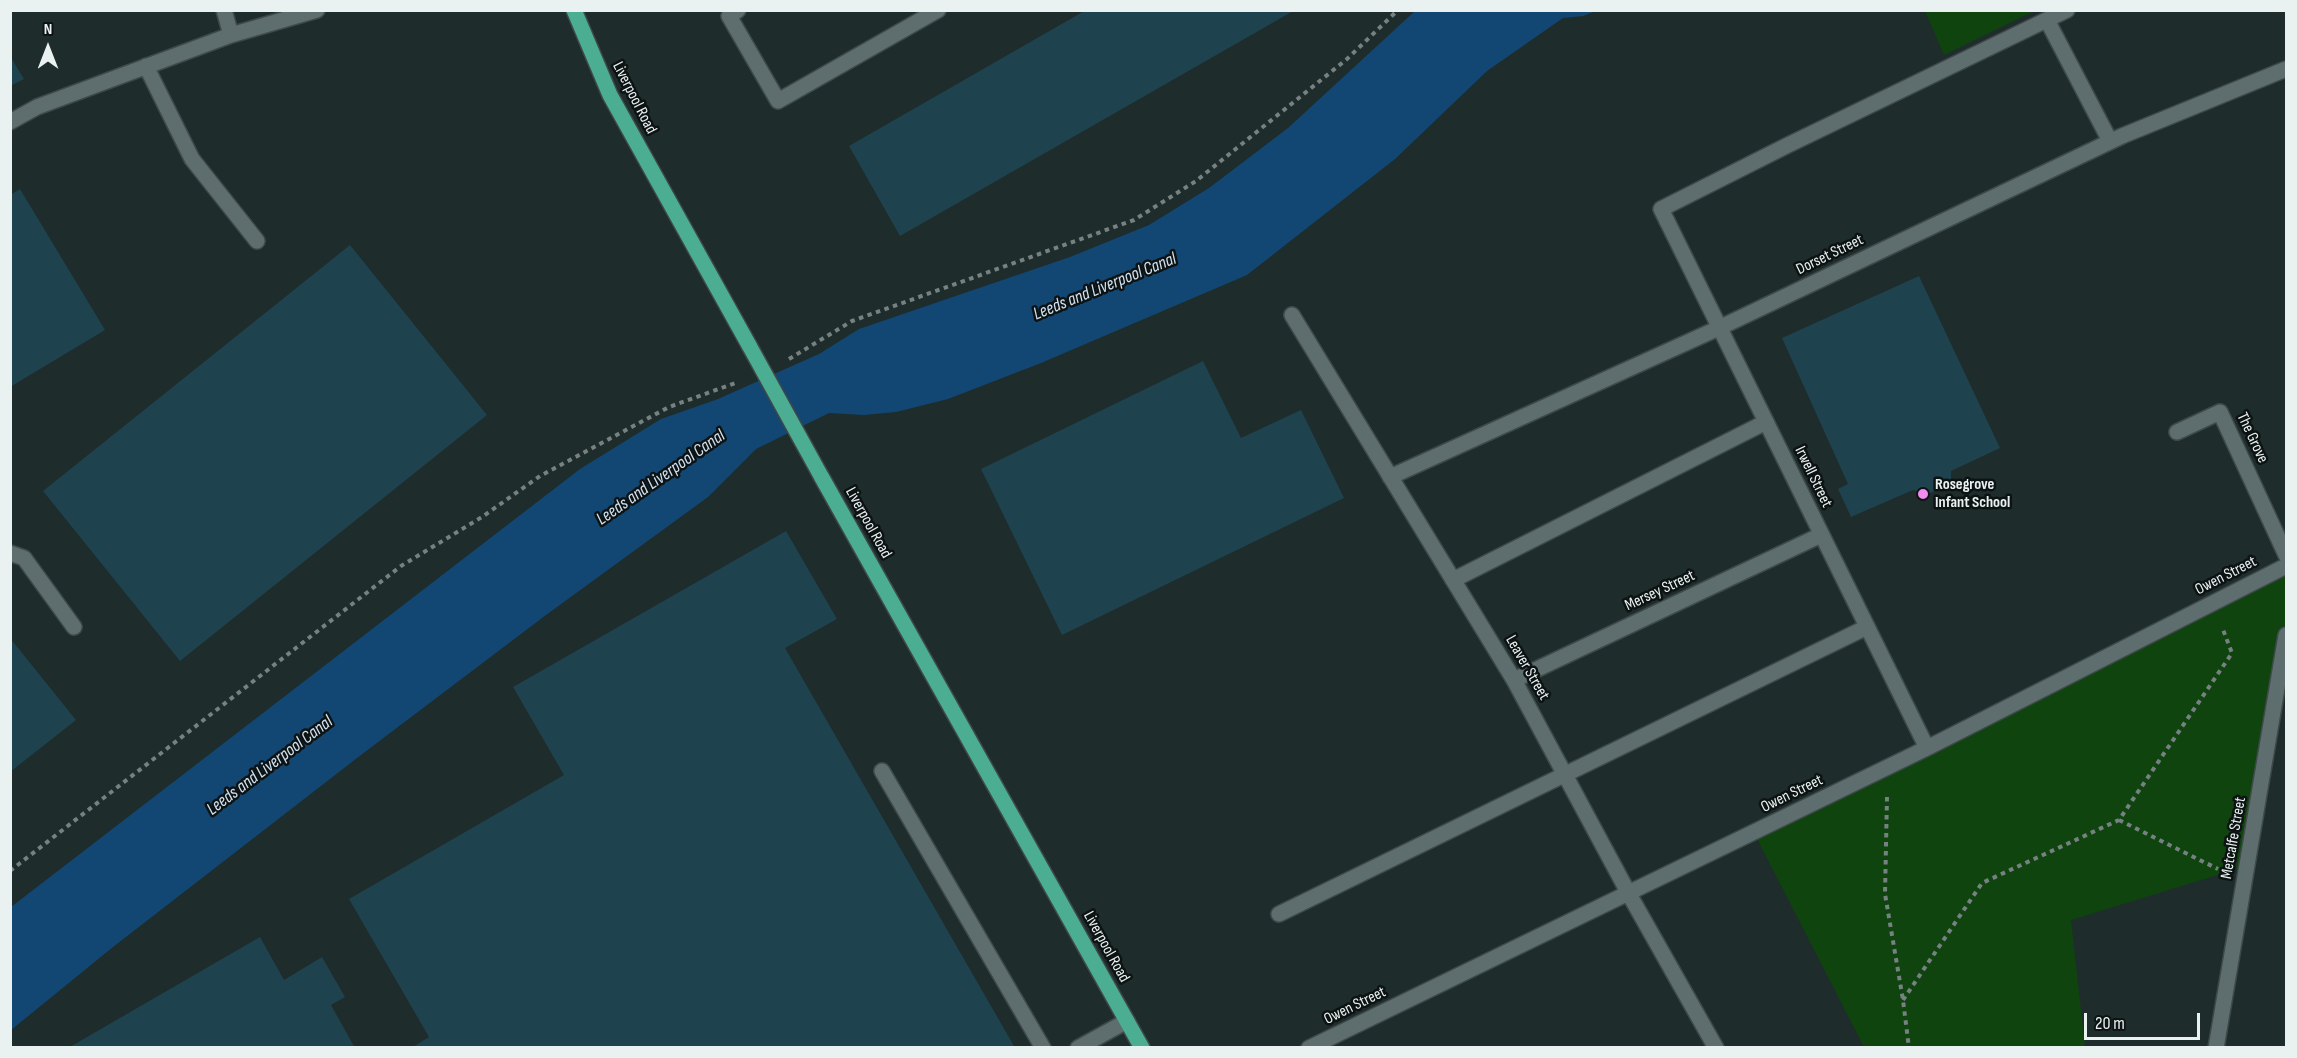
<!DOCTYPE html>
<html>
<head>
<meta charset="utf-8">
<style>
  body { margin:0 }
  #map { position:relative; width:2297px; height:1058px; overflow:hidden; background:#1f2c2c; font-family:"Sofia Sans Condensed",sans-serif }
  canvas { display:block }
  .frame { position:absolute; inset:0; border:12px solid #e9f1f1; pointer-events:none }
  .north { position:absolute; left:18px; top:18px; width:60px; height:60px; -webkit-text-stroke:4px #0d1313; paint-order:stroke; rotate:0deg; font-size:16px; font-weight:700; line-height:24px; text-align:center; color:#e9f1f1 }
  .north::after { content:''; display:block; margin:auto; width:21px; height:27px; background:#e9f1f1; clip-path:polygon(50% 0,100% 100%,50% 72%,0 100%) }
  .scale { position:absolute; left:2084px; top:1013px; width:116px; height:27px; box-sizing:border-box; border:3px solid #e9f1f1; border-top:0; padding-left:8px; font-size:18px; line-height:21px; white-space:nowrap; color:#e9f1f1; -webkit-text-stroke:4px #0d1313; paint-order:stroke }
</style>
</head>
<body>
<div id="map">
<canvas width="2297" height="1058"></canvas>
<div class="frame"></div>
<div class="north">N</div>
<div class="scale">20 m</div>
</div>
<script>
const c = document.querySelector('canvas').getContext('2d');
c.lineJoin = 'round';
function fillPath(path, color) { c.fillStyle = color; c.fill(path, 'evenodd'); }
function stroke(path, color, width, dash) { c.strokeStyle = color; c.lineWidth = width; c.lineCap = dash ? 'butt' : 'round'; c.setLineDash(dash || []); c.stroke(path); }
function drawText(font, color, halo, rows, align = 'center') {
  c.font = font + ' "Sofia Sans Condensed",sans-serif'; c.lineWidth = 5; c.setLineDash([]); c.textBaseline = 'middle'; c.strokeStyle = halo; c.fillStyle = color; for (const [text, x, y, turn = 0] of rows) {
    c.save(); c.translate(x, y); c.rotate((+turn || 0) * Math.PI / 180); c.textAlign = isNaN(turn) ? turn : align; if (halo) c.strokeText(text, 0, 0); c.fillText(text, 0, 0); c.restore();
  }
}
fillPath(new Path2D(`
  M1925,11H2034L1944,55Z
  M2286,566V635L2247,866L2071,920L2085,1047H1864L1754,833Z`), '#0f440f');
fillPath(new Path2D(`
  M1415,11H1596L1583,16L1563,18L1487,71L1395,159L1247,275L1041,363L948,399L896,412L864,415L829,413L756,449L708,497L546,615L357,758L113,947L11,1030V907L580,469L661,419L718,399L819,354L859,329L1070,257L1149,225L1209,188L1288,128Z`), '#124774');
fillPath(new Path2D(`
  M1086,10H1295L900,236L849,146Z
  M10,56L24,79L10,86Z
  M20,189L105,330L10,387V195Z
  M350,245L487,415L180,661L43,491Z
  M1919,276L2000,448L1951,471V482L1929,494L1913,490L1851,517L1838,489L1848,484L1782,338Z
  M1203,361L1241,438L1301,410L1344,498L1062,635L981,469Z
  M786,531L837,619L785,648L1014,1046L1010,1048H411L429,1037L349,899L564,775L513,687Z
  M10,638L76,720L10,772Z
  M260,937L284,980L322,957L345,997L331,1005L355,1048H68Z`), '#1e424e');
const service = new Path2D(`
  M224,10L231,35
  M738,10L729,16L778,101L938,10
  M2047,20L2110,141
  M146,66L192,159L257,241
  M10,122L37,107L231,35L317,10
  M1667,221L1661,209L1788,145L2067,10
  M10,553L24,558L74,627
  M1453,580L1766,422
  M882,771L1043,1048
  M1279,914L1867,627
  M1078,1048L1127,1021`);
const minor = new Path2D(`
  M1667,221L1927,748
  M1292,315L1514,680L1629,894L1716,1048
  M2177,432L2220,412L2286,555
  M1390,477L1721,327L2122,136L2286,69
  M1514,680L1821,535
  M1309,1048L1927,748L2286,566
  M2216,1048L2286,635`);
const primary = new Path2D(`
  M574,10L610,95L750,347
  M821,476L1142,1048`);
stroke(service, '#3e4949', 18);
stroke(minor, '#3e4949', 18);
stroke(primary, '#3e4949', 18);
stroke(new Path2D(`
  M789,359L852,321L1134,220L1196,181L1347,59L1398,10
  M1887,797L1885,894L1903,1000L1909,1048
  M2119,820L2218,869
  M10,871L401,566L482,517L540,476L669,407L738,382
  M1903,1000L1982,883L2119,820L2232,653L2222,627`), '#768181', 4, [4.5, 4.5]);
stroke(service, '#5e6d6d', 15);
stroke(minor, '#5e6d6d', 15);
stroke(primary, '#4bad92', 15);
const primaryBridge = new Path2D(`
  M750,347L821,476`);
stroke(primaryBridge, '#3e4949', 18, []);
stroke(primaryBridge, '#4bad92', 15);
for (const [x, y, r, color] of [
  [1923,494,6,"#f38af2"]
]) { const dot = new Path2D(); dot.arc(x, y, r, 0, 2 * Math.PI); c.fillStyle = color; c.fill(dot); stroke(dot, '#0d1313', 2); }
drawText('16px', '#e9f1f1', '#0d1313', [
  ["Liverpool Road",634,98,63],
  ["Dorset Street",1830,255,-26],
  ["The Grove",2252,438,65],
  ["Irwell Street",1813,477,64],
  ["Liverpool Road",868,523,61],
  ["Owen Street",2226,576,-27],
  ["Mersey Street",1660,591,-25],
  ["Leaver Street",1527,668,60],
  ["Owen Street",1792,794,-26],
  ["Metcalfe Street",2234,838,-80],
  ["Liverpool Road",1106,947,61],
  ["Owen Street",1355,1006,-26]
]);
drawText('bold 16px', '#e9f1f1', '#0d1313', [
  ["Rosegrove",1935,485],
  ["Infant School",1935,503]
], 'left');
drawText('italic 18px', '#d1e2f3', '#0d1313', [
  ["Leeds and Liverpool Canal",1105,287,-22],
  ["Leeds and Liverpool Canal",661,478,-35],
  ["Leeds and Liverpool Canal",270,766,-37]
]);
</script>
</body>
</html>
